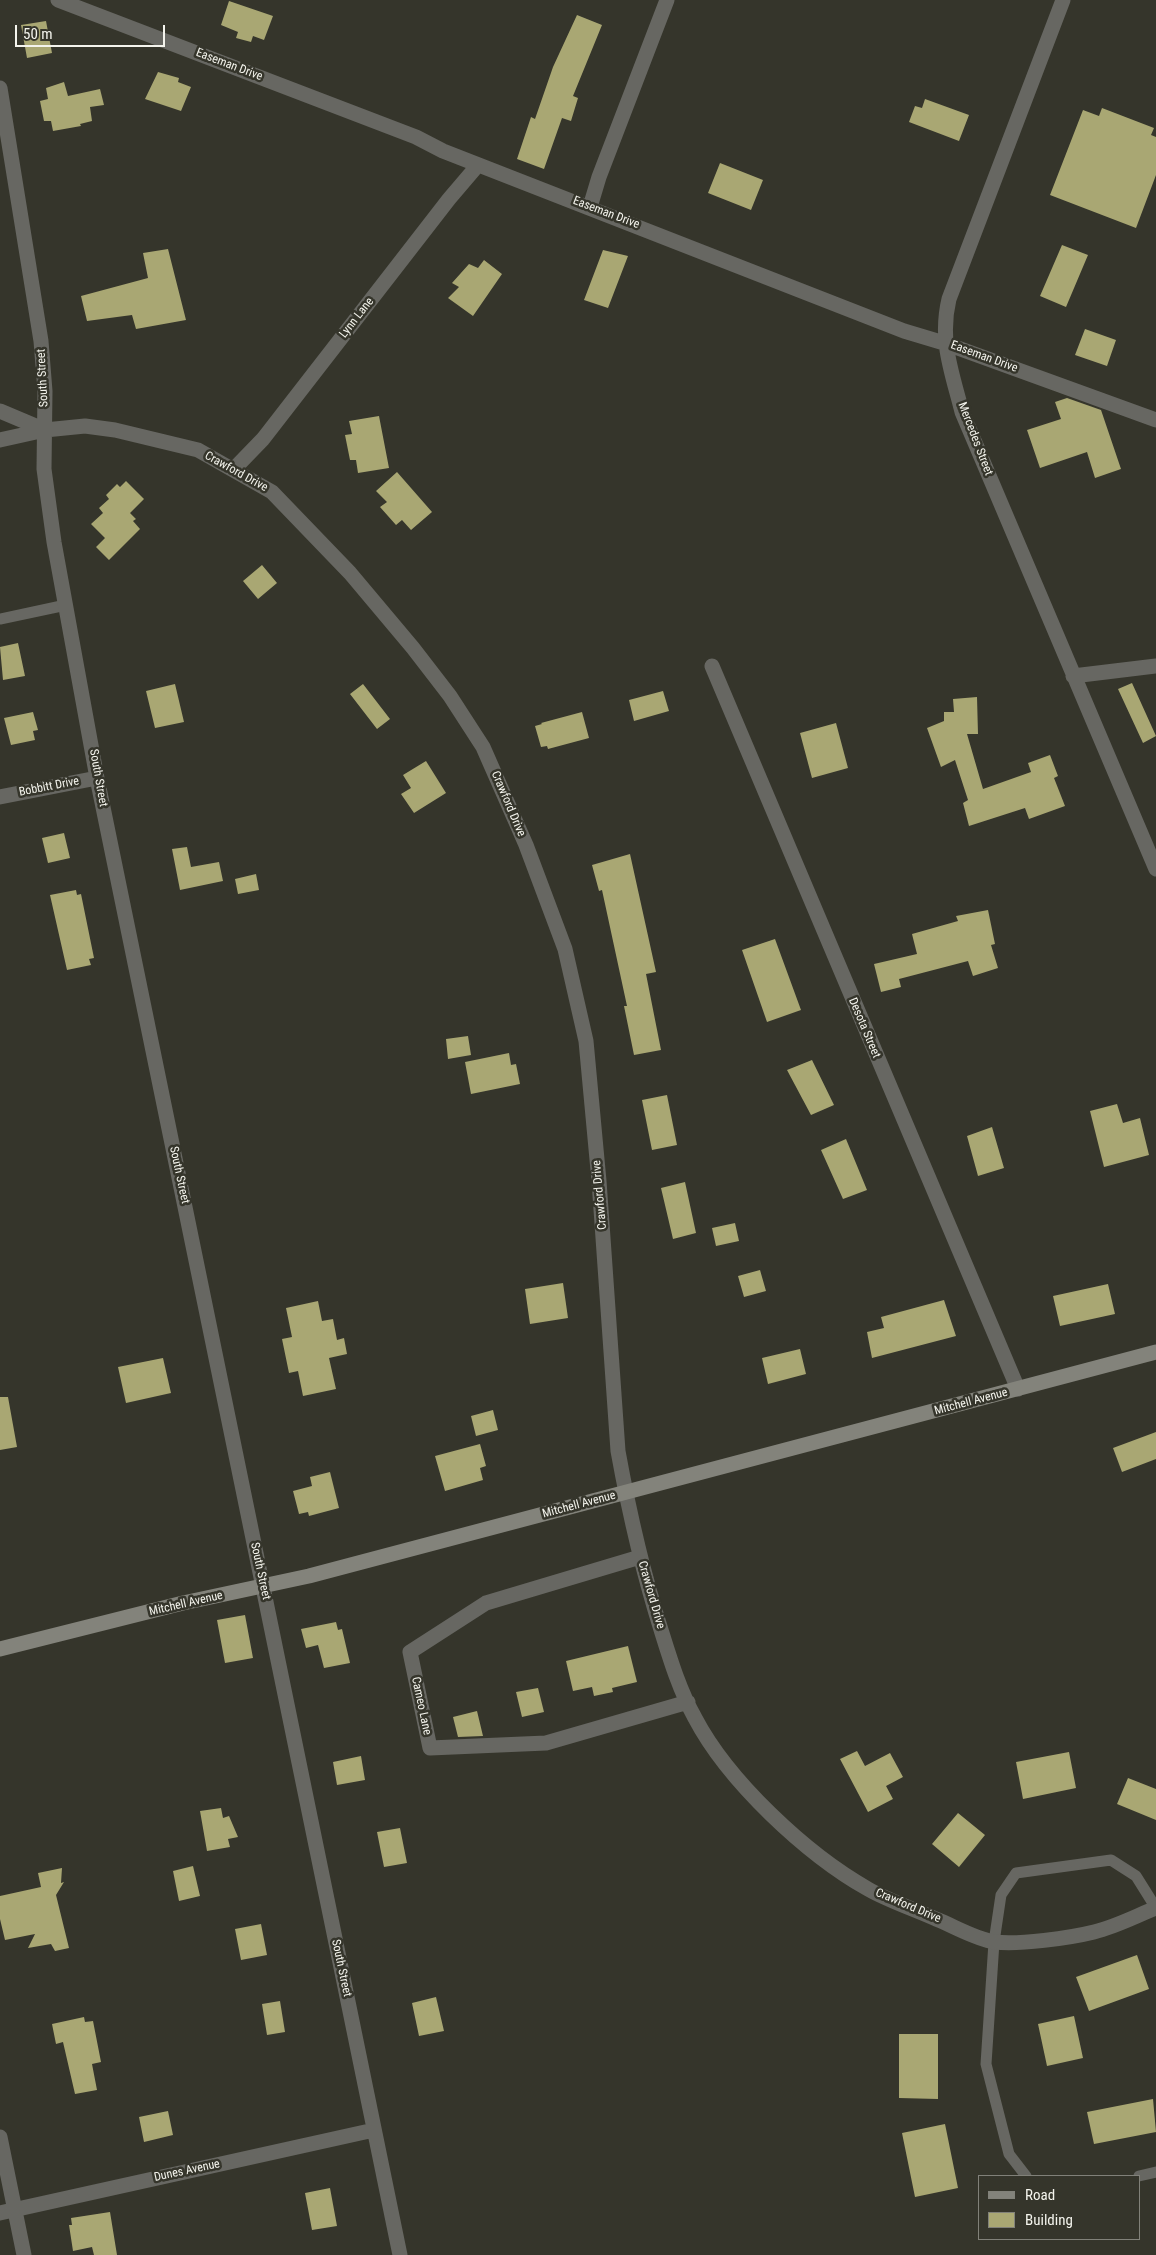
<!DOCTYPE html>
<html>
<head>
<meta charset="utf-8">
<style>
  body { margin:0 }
  #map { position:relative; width:1156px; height:2255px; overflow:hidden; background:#35352b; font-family:"Roboto Condensed",sans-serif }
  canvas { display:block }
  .legend { position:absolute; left:978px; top:2175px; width:162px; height:65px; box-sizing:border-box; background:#35352b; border:1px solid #818179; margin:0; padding:6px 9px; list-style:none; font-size:15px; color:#f4f4ed }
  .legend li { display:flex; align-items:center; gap:10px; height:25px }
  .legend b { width:25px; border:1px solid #818179 }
  .scale { position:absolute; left:15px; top:25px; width:150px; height:22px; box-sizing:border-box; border:2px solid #f4f4ed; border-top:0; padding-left:6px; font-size:15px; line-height:18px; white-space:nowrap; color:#f4f4ed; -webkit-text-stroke:4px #35352b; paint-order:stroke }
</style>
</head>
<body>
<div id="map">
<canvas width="1156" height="2255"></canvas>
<ul class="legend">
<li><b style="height:6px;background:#83837b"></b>Road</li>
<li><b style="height:14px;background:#a9a773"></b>Building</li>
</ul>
<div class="scale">50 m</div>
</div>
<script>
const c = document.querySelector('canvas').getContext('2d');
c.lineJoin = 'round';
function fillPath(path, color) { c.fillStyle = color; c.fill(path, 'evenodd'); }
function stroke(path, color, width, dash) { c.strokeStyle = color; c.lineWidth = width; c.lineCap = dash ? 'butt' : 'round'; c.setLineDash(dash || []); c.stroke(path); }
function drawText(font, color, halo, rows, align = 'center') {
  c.font = font + ' "Roboto Condensed",sans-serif'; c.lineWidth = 5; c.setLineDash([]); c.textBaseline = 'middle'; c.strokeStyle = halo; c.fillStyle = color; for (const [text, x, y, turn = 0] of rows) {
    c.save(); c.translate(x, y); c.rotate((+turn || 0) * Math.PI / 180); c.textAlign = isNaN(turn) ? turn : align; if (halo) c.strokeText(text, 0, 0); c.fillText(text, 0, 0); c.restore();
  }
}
fillPath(new Path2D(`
  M229,1L273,16L264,40L253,36L251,42L236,38L238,32L221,25Z
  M577,15L602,25L573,96L578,98L571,121L562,118L544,169L517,159L531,117L535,119L553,67Z
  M46,21L52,53L27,58L21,25Z
  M158,72L179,78L178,82L191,87L181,111L145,99Z
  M64,82L68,96L100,89L104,105L90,107L92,121L80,124L81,126L53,131L51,121H44L40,101L48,99L46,88Z
  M925,99L969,115L959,141L909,122L915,106L922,108Z
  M1102,108L1154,128L1151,135L1156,137V175L1136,228L1050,195L1083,110L1099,116Z
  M720,163L763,180L751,210L708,193Z
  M1062,245L1088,255L1066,307L1040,296Z
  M168,249L186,320L136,329L132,315L87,321L81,296L148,278L143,253Z
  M603,250L628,256L608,308L584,300Z
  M484,260L502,274L473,316L448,298L459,287L452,283L469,264L478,268Z
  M1085,329L1116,340L1107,366L1075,355Z
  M1067,398L1101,410L1121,469L1095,478L1087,452L1040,468L1027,430L1061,419L1055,402Z
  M379,416L389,468L358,473L356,460H350L345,435L352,434L349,421Z
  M397,472L432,512L411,530L402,520L396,525L380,507L387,502L376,491Z
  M126,481L144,499L130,513L136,519L133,521L140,529L109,560L96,547L105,538L91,524L103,513L99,508L109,499L106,495L117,484L120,487Z
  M262,565L277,583L258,599L243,581Z
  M18,643L25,676L3,680L0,647Z
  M1132,683L1156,736L1143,743L1118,689Z
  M175,684L184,722L155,728L146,691Z
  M363,684L390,719L377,729L350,694Z
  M663,691L669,711L634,721L629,700Z
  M977,697L978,734H967L983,789L1031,772L1028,763L1050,755L1058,776L1054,778L1065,806L1029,819L1025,808L969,826L963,803L968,800L955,760L941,767L927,728L944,721V712H954L953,699Z
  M33,712L38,730L33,731L35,740L11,745L4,718Z
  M582,712L589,738L548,749L547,746L541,747L535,726L542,724L541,723Z
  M836,723L848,768L812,778L800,733Z
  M426,761L446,793L414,813L401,794L411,788L403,775Z
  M64,833L70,858L48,863L42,838Z
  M187,847L191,867L219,862L223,881L180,890L172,849Z
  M630,854L656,972L646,974L661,1050L634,1055L624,1006H627L602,890L599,891L592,865Z
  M256,874L259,890L238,894L235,879Z
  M76,890L77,895L81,894L94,958L89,959L91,965L67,970L50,895Z
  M988,910L995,944L991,945L998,968L973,976L968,961L899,979L901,987L881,992L874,964L917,954L912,934L958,921L956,916Z
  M775,939L801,1010L767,1022L742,950Z
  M468,1036L471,1055L448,1059L446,1039Z
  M509,1053L511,1065L516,1064L520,1084L471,1094L465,1062Z
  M812,1060L834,1105L811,1115L787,1070Z
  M667,1095L677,1145L652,1150L642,1100Z
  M1117,1104L1123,1123L1140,1118L1149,1155L1104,1167L1090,1111Z
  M992,1127L1004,1168L978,1176L967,1136Z
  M846,1139L867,1190L843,1199L821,1150Z
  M685,1182L696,1233L673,1239L661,1188Z
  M735,1223L739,1241L716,1246L712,1228Z
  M760,1270L766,1291L744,1297L738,1276Z
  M563,1283L568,1318L530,1324L525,1289Z
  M1108,1284L1115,1314L1060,1326L1053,1296Z
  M944,1300L956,1336L872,1358L867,1332L884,1328L881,1317Z
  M318,1301L322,1321L333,1319L337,1340L344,1338L347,1354L329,1358L336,1389L303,1396L298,1371L289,1373L282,1339L292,1337L286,1308Z
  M800,1349L806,1374L768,1384L762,1358Z
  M163,1358L171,1393L126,1403L118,1367Z
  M0,1397H8L17,1447L0,1450Z
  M493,1410L498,1430L476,1436L471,1416Z
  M1156,1432V1459L1122,1472L1113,1448Z
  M480,1444L486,1466L480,1468L483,1480L445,1491L435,1456Z
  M330,1472L339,1508L309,1516L308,1512L299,1514L293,1491L312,1486L310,1477Z
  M245,1615L253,1658L225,1663L217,1620Z
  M336,1622L338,1630L342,1629L350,1663L324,1668L318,1645L306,1648L301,1629Z
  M628,1646L637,1682L612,1688L613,1692L594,1696L592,1687L573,1691L566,1661Z
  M538,1688L544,1712L522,1717L516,1692Z
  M477,1711L483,1736L458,1737L453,1717Z
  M857,1751L865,1766L890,1753L903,1777L886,1786L893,1799L868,1812L840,1759Z
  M1069,1752L1076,1788L1023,1799L1016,1762Z
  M361,1756L365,1780L337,1785L333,1762Z
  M1128,1778L1156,1789V1820L1117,1804Z
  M221,1808L223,1818L229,1816L238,1837L228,1839L230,1847L207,1851L200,1811Z
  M958,1813L985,1835L959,1867L932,1844Z
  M400,1828L407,1863L384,1867L377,1832Z
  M193,1866L200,1896L179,1901L173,1871Z
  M62,1868L61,1883L64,1882L56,1895L69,1948L55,1951L51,1944L28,1948L35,1934L5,1940L0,1919V1896L41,1887L38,1873Z
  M261,1924L267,1955L241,1960L235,1929Z
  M1137,1955L1149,1989L1089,2011L1076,1977Z
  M436,1997L444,2031L419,2036L412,2003Z
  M280,2001L285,2032L267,2035L262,2004Z
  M1074,2016L1083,2058L1047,2066L1038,2024Z
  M84,2017L85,2022L93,2021L101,2062L92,2064L97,2090L75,2094L63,2042L56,2044L52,2024Z
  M899,2034H938V2099L899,2098Z
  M1153,2099L1156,2132L1094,2144L1087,2112Z
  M168,2111L173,2135L144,2142L139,2117Z
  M945,2124L958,2188L915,2197L902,2133Z
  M330,2188L337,2226L312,2230L305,2193Z
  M110,2212L117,2255H94L92,2247L73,2251L69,2225H72L71,2218Z`), '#a9a773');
stroke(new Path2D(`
  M0,619L66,605
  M1026,2176L1009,2154L986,2064L994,1942L1001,1895L1016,1873L1111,1860L1136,1876L1156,1908
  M1139,2176L1156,2172`), '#676762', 11);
stroke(new Path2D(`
  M58,0L416,137L443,151L904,331L944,343L1156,420
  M1063,0L949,299C939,341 952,372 962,412L1156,869
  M0,88L41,341L45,391L44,469L54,542L97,778L400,2255
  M590,207L599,177L667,0
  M0,411L45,430
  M0,440L45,430L85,426L115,430L198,450L272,492L350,573L413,648L450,696L483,747L526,845L565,949L586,1041L599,1181L618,1451C629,1512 643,1573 662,1633C671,1662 680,1691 695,1718C728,1781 806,1854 868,1889C889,1901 914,1909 936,1919C954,1926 975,1939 995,1942C1018,1945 1070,1938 1094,1932C1115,1927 1136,1916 1156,1908
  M234,469L263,439L449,199L478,165
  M712,666L1018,1389
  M1073,676L1156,666
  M0,797L97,778
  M640,1557L486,1603L410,1652L430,1748L546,1743L688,1702
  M0,2137L24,2255
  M0,2213L374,2130`), '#676762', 15);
stroke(new Path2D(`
  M0,1649L183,1603L309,1576L1156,1352`), '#83837b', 15);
drawText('12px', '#f4f4ed', '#35352b', [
  ["Easeman Drive",229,65,21],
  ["Easeman Drive",606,213,21],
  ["Lynn Lane",357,318,-52],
  ["Easeman Drive",984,357,20],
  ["South Street",43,378,-93],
  ["Mercedes Street",975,439,69],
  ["Crawford Drive",236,472,29],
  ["South Street",98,778,80],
  ["Bobbitt Drive",49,787,-11],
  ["Crawford Drive",508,804,67],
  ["Desota Street",864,1028,67],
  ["South Street",179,1175,78],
  ["Crawford Drive",600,1195,-95],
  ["Mitchell Avenue",971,1402,-15],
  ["Mitchell Avenue",579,1505,-15],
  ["South Street",260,1571,78],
  ["Crawford Drive",651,1595,74],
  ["Mitchell Avenue",186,1604,-13],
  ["Cameo Lane",421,1706,78],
  ["Crawford Drive",908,1906,23],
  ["South Street",341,1968,78],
  ["Dunes Avenue",187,2171,-12]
]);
</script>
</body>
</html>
